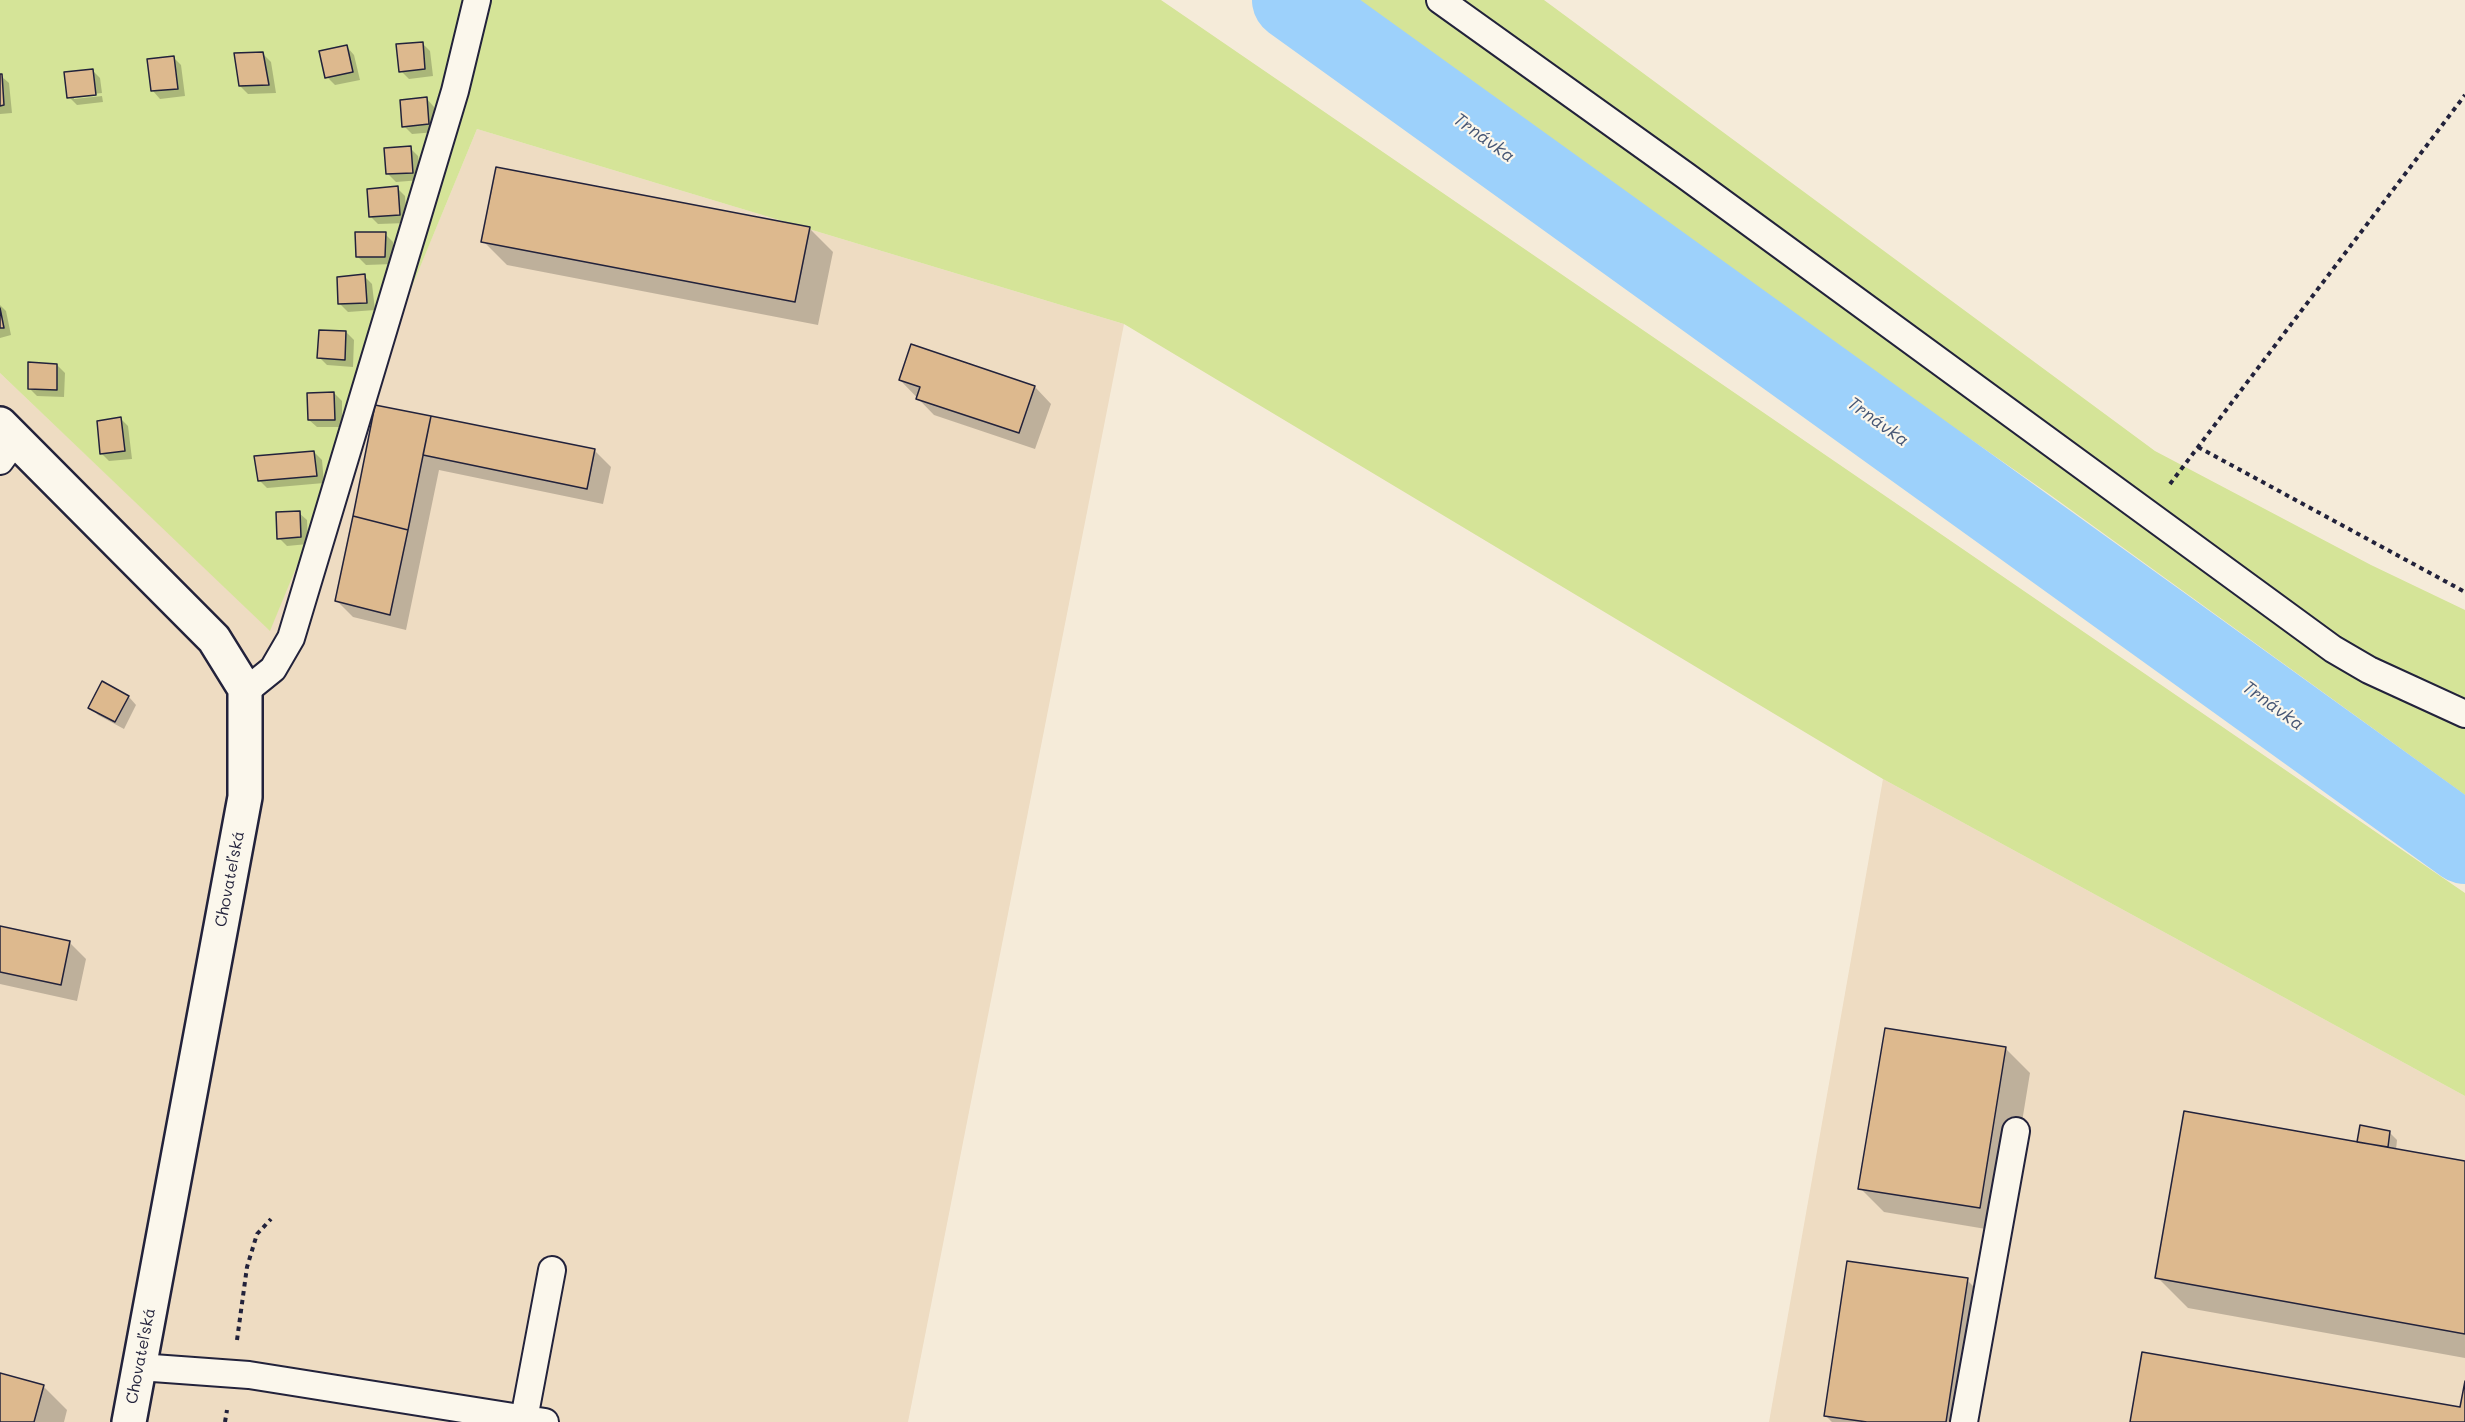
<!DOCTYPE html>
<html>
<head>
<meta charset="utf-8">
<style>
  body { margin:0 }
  canvas { display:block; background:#f5ebd9 }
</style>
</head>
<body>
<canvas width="2465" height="1422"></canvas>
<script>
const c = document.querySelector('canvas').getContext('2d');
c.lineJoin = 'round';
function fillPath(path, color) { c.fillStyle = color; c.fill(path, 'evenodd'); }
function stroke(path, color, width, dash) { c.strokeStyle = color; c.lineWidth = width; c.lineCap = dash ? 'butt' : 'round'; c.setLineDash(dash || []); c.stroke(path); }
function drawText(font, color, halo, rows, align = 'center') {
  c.font = font + ' Mali,sans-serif'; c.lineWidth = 4.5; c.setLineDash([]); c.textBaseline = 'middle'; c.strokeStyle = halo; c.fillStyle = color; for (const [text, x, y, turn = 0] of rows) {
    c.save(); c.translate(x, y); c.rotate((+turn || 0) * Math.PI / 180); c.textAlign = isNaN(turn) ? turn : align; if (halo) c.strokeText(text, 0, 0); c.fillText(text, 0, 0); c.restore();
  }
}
fillPath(new Path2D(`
  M477,129L1124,324L908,1422H0V373L270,630Z
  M1883,779L2465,1096V1422H1769Z`), '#eedcc2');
fillPath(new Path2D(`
  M0,0H1161L2465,893V1096L1883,779L1124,324L477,129L270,631L0,373Z
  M1356,0H1544L2155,451L2371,565L2465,610V795L2049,494L1642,210Z`), '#d5e498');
fillPath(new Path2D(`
  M422,43L430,51L433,76L409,79L401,71Z
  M347,47L354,55L360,80L335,85L327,77Z
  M263,54L271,62L276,93L248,94L240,86Z
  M173,57L181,65L185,96L160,99L153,91Z
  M92,70L100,78L102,93L74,96V99L102,96L103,102L77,105L69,97Z
  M0,75L9,83L12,113L0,114Z
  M427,99L434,107L436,132L412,134L404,126Z
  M410,148L418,156L421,180L396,182L388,174Z
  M397,188L405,196L407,223L378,224L370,216Z
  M809,228L833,252L818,325L507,265L483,241Z
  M385,234L393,242V264L366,265L358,257Z
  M364,276L372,284L375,310L348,312L340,304Z
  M0,305L6,311L11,335L0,338Z
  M346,332L354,340L353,367L327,365L319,357Z
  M57,365L65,373L64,397L37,396L29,388Z
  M900,380L1035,387L1051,404L1035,449L934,415Z
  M334,393L342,401V427H317L309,420Z
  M377,406L594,450L611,467L603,504L439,470L406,630L353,617L337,601Z
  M121,419L128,426L132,459L109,461L101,453Z
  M314,452L322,460L324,483L267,488L259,480Z
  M299,513L307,520L308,544L287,546L279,538Z
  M103,683L129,697L136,705L124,729L98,715L90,707Z
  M0,927L70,943L86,959L77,1001L0,984Z
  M2006,1049L2030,1073L2004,1232L1884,1212L1860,1188Z
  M2389,1132L2397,1140L2396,1150L2465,1162V1358L2188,1308L2157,1277L2358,1143Z
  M1967,1280L1991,1304L1973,1422H1832L1825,1415Z
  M0,1374L43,1386L67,1410L64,1422H0Z`), '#0003');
stroke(new Path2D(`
  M1292,0L2465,844`), '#9dd1fb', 80);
const building = new Path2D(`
  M423,42L425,69L399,72L396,44Z
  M347,45L353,72L325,78L319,51Z
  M263,52L269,85L239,86L234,53Z
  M174,56L178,89L151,91L147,59Z
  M93,69L96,95L67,98L64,72Z
  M0,74H2L4,105L0,106Z
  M427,97L429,124L402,127L400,100Z
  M411,146L413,173L386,174L384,148Z
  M496,167L810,227L795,302L481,242Z
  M398,186L400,215L369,217L367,189Z
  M355,232H386L385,257H356Z
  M365,274L367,303L338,304L337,277Z
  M0,308L4,328H0Z
  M319,330L346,331L345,360L317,358Z
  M911,344L1035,386L1019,433L916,399L920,387L899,380Z
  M28,362L57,364V390L28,389Z
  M334,392L335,420H308L307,393Z
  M375,405L431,416L408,530L353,516Z
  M431,416L595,449L587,489L423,455Z
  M121,417L125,451L100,454L97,421Z
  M314,451L317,476L258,481L254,456Z
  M300,511L301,537L277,539L276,512Z
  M353,516L408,530L390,615L335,601Z
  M102,681L129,696L115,722L88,708Z
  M0,926L70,941L61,985L0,972Z
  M1885,1028L2006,1047L1980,1208L1858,1189Z
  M2184,1111L2465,1161V1334L2155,1278Z
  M2360,1125L2390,1131L2388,1147L2357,1142Z
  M1847,1261L1968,1278L1946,1422H1867L1824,1416Z
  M2142,1352L2460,1407L2465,1381V1422H2130Z
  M0,1373L44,1385L34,1422H0Z`);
fillPath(building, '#ddb98e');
stroke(building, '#22223b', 1.5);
const lane = new Path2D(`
  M1440,0L1686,176L2333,649L2369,670L2465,714
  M0,461L16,439
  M245,689L247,690L273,669L291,638L455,91L477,0
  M139,1367L249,1375L545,1422
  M524,1419L552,1270
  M1964,1422L2016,1131`);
const street = new Path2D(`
  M0,424L214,639L245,689V797L129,1422`);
stroke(lane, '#22223b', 30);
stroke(street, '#22223b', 38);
stroke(new Path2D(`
  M2198,447L2465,592
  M2170,484L2465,95
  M237,1340L247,1267L257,1234L271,1219
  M225,1422L227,1410`), '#22223b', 4, [4.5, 4.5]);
stroke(lane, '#fbf7ec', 26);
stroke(street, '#fbf7ec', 33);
drawText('16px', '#22223b', '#fbf7ec', [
  ["Chovateľská",230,879,-79],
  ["Chovateľská",141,1356,-79]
]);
drawText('italic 18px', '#475775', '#fbf7ec', [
  ["Trnávka",1484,138,36],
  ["Trnávka",1878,422,36],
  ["Trnávka",2273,706,36]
]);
</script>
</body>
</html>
